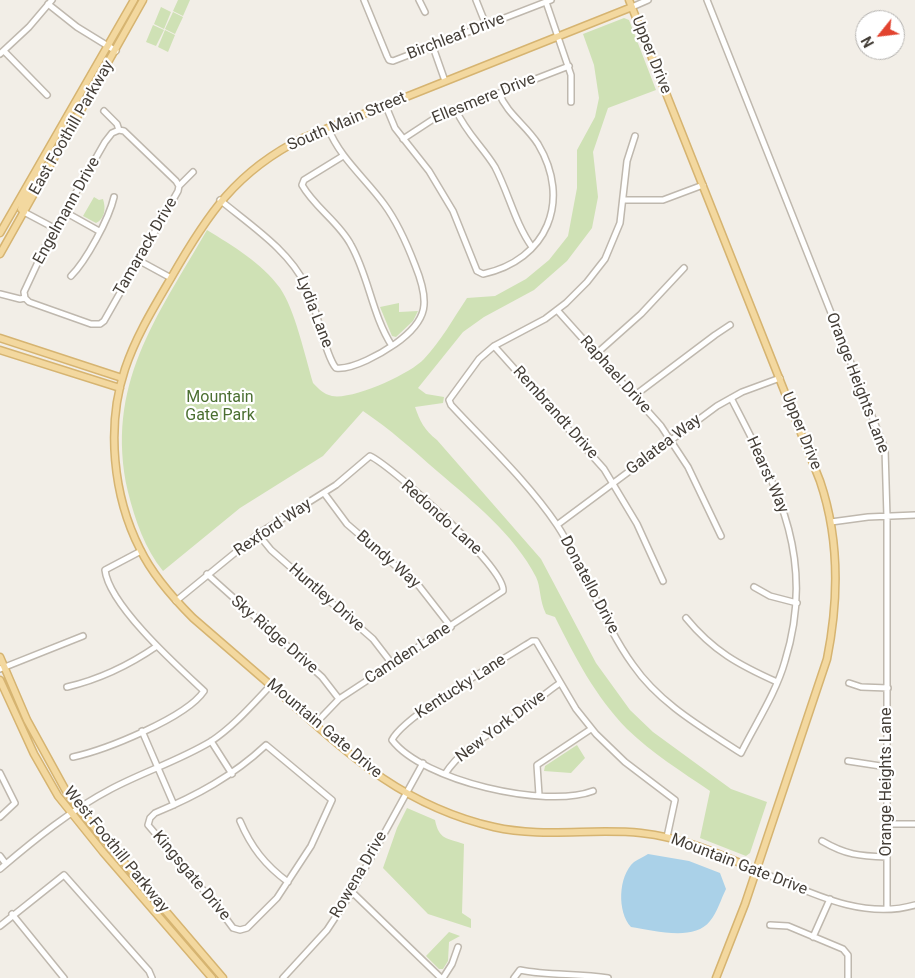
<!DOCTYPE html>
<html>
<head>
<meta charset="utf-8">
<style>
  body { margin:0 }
  #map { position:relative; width:915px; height:978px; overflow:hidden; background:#f2eee7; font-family:Roboto,sans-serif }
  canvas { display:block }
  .north { position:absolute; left:855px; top:10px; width:50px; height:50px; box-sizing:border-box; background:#fff; border:1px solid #b4b2af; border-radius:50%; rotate:241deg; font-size:14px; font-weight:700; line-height:20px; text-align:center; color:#443e37 }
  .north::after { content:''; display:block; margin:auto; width:18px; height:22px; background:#e2432f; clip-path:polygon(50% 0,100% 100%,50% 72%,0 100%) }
</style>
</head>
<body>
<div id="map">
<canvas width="915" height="978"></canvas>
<div class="north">N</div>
</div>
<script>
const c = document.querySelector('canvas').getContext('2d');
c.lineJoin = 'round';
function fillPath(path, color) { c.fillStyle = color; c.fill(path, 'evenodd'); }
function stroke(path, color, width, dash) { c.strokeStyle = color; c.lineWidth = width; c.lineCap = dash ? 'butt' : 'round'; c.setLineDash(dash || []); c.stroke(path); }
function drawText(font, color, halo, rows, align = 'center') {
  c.font = font + ' Roboto,sans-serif'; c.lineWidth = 4.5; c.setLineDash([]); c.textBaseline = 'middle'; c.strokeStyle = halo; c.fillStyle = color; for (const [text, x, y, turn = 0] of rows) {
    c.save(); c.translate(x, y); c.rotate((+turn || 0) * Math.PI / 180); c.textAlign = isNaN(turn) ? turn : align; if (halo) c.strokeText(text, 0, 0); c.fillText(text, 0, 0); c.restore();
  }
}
fillPath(new Path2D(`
  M178,0H190L183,16L173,11Z
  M161,7L171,12L164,29L154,24Z
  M173,12L183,17L175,34L165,29Z
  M624,18L629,20L656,90L608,108L593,152L598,197L592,228L567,261L534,290L484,317L463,332L418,388L426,394L444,397L443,403L415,407C420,421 424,430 437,440L541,559L596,663L630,710L653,732L731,789L767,802L750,853L746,856L700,838L710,791C682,772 652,753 627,729C595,696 575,657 555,617L546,614C539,600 541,587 536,577C514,534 473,502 437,471C413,450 390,429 363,411L323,456L240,508L163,571C145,549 135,520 128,492C104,385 157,317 207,230C233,246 262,263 280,288C295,310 305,356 313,383C319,389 323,394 332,396C353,400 410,374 424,359C441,341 453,319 467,298L495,296L526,279L549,260L568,236L577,188V150L595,117L599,98L594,65L583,34Z
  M153,25L164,30L156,46L146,42Z
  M165,30L175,35L168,52L158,47Z
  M94,197L99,200L103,199C106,208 105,219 96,223L83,216Z
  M399,303V312L418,311L413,321L396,337L392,336L380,307Z
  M577,745L585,758L571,773L544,771L545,766Z
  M407,808L435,820C439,840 447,838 464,844L462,913L471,919V928L428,914L383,868L397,828Z
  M449,932L460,936L449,942L448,961L443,969H439L426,956Z`), '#cfe1b5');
fillPath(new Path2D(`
  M648,854L689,861L720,873L726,889C721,899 717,913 710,921C694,942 653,930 631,927C617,912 618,876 634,862C638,859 644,857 648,854Z`), '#aad1e8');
const minor = new Path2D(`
  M364,0L387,56L389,60L393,61L551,0
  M419,0L425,12
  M476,0L486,25
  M707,0L885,449L887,517V909
  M546,2L571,75V102
  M48,4L77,27L116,51
  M632,7L648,0
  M433,47L445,81
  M4,51L47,95
  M0,54L29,27L52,0
  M385,104L395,128L429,171L453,211L477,271L483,274C547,260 572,201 538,144C526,125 507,114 499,93
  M456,110C466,133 483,147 495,167C509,194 515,223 532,247
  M104,111L117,124L119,130L124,131L176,181L179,186
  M635,136L627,161L620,223L605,259L587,282L566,303L545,319L494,346L479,359L449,400L451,405C487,444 527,481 557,525C586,569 602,622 633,665C660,704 703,728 741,753C756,723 776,693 785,661C817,558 777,487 731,398
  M403,139L435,118L569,66
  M343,156L304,180L302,185C315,208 339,222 351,245C369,277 372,315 392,346
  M220,200C250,225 289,250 306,286C316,304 325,356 336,368C353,370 382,353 395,344C429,320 430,302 415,265C407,244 398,223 384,204C365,178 340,158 328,128
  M623,200H663L703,185
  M24,212L56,229
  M65,212L99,231
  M138,260L171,278
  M71,276C86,261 109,219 114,197
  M0,294L20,299L25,298L29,302L91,324H100L104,321L178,191L179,186L193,172
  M25,298L24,292L46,245L105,142L112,133L119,130
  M557,310L661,426L688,467L721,536
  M494,346L604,469L637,524L663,581
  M596,354L641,314L684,268
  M634,396L715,335L730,325
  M324,493L347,524L419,586L451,627
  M831,522L868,517L915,515
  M557,525L717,406L742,392L780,378
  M258,534L271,550L373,639L393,665
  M207,574L322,677L339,699
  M754,587L770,596L797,603
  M176,601L258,534L336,485L370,456C393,467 506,568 503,591L339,699L315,724
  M686,618C713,651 739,665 777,682
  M0,669L83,636
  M849,683L861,687L888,688
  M67,687C101,679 128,666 157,646
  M142,731L174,805
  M211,741L232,774
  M266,745L332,800L311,846L277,898L247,928L240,930L233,928L216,905L148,825L150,818L155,813C196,796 233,776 266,745Z
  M73,757C105,750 186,718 204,691C177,666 109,605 105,570L141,551
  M848,761L887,767
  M0,773L15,803L0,817
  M445,774C465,743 498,731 526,709C538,700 548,691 560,683
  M593,791C546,809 423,781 392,740C404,715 503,660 532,641H536L576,709L596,734L625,762L675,800L667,837
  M539,795L537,765L591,729
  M240,821C251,847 265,865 288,882
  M888,824H915
  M822,841C846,855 859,856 887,857
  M0,856L6,864
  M0,869C34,840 71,810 111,789C143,772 178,761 210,742C233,727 252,705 271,685
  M756,870C806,890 860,921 915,905
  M352,892L441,978
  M12,914L64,978
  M770,925L788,926L843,949L848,955V978
  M0,926L64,875L149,971L152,978
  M813,937L830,899
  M283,978L327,930L352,892L423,763
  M443,978L452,964L458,947
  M514,978L520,970C549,976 579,973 608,978`);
const major = new Path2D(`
  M629,0L820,481C840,540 839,599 827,659L745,904L716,978
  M632,7L303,138C236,171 207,215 171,278C154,307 136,336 125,369C106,426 113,496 140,549C152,574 173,598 193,618C222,643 252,669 282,695C349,755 403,806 494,827C542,838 593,828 641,833C681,837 720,854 756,870
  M24,212L21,209L23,204L41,170
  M0,233L134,0
  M0,254L143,0
  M0,338L122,378
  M0,350L120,388
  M0,657L27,720L66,791L87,819L223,978
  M0,680L34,754L58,796L103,852L212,978`);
stroke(minor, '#bfb8ae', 8);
stroke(major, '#d6b471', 9);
stroke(minor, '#fff', 5);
stroke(major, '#f3d89f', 6);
drawText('16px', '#443e37', '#fff', [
  ["Birchleaf Drive",456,37,-21],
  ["Upper Drive",651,55,68],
  ["Ellesmere Drive",484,99,-22],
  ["South Main Street",347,122,-23],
  ["East Foothill Parkway",72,128,-60],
  ["Engelmann Drive",67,211,-61],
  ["Tamarack Drive",146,247,-60],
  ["Lydia Lane",314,312,69],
  ["Raphael Drive",615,375,48],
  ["Orange Heights Lane",857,383,69],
  ["Rembrandt Drive",555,413,48],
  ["Upper Drive",801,431,68],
  ["Galatea Way",664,445,-37],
  ["Hearst Way",767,475,66],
  ["Redondo Lane",441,518,42],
  ["Rexford Way",273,528,-34],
  ["Bundy Way",388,560,41],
  ["Donatello Drive",589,585,62],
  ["Huntley Drive",326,598,41],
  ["Sky Ridge Drive",274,635,41],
  ["Camden Lane",408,654,-33],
  ["Kentucky Lane",461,687,-33],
  ["New York Drive",501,727,-37],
  ["Mountain Gate Drive",324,729,40],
  ["Orange Heights Lane",887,782,-90],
  ["West Foothill Parkway",116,850,51],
  ["Mountain Gate Drive",739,865,21],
  ["Rowena Drive",359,875,-60],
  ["Kingsgate Drive",191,876,50]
]);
drawText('16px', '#4b6f31', '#fff', [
  ["Mountain",220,398],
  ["Gate Park",220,416]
]);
</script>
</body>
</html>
